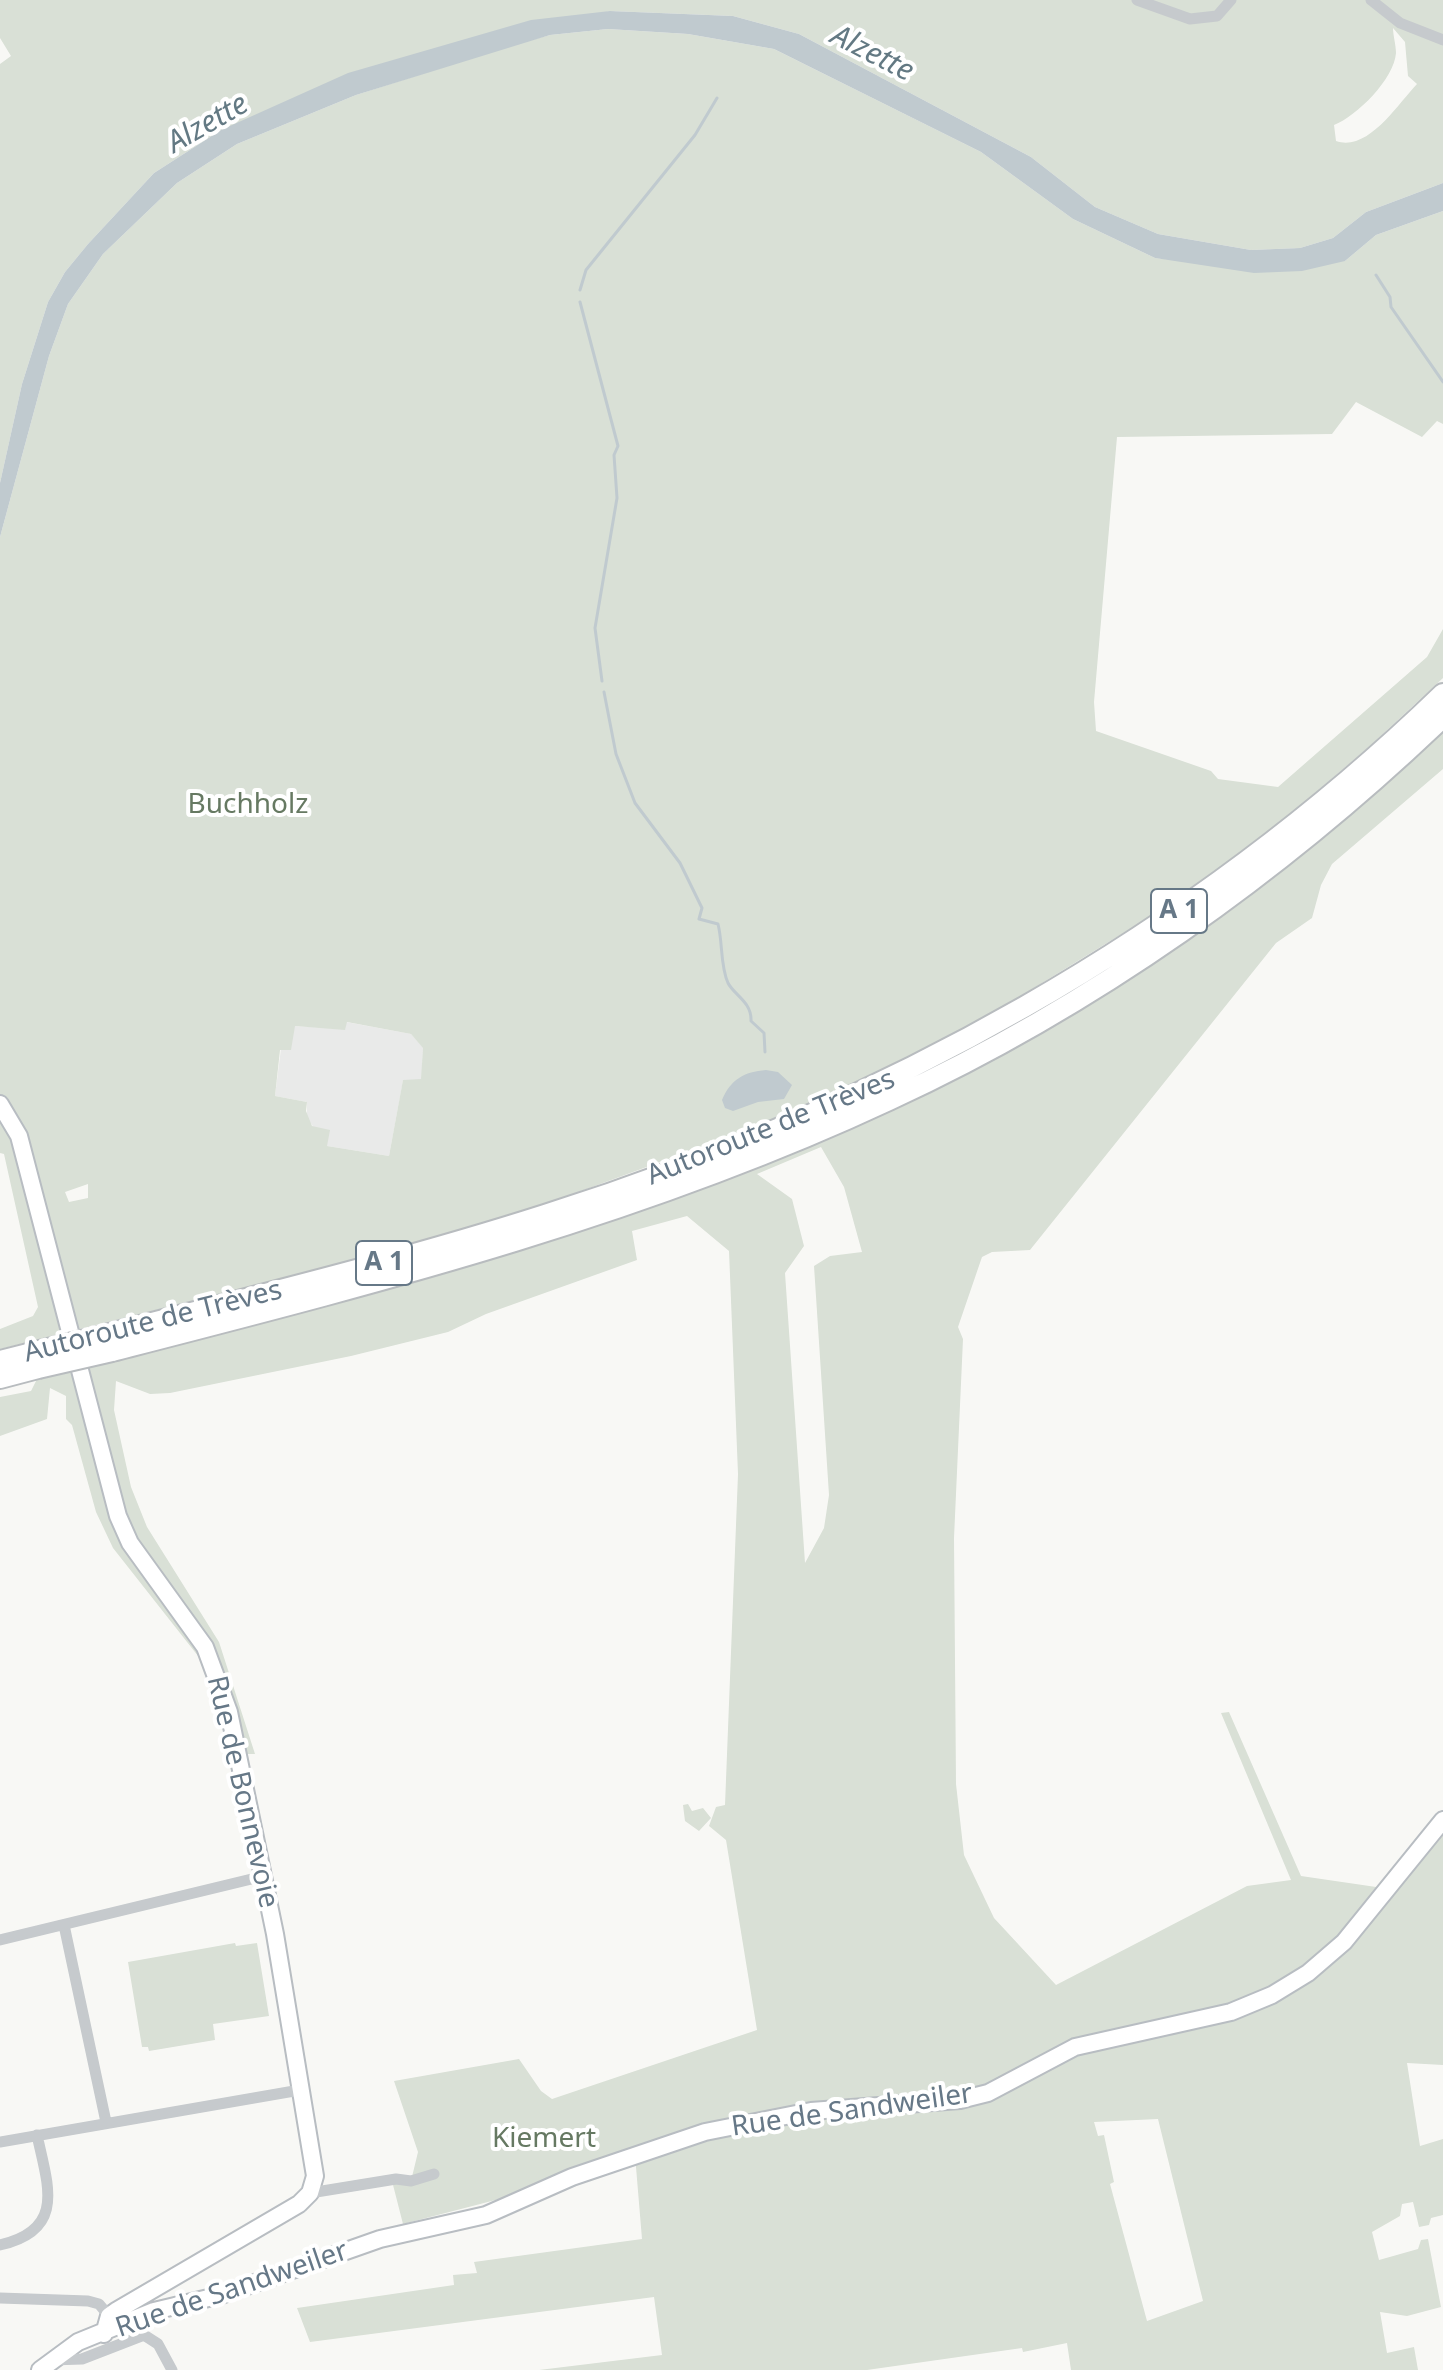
<!DOCTYPE html>
<html>
<head>
<meta charset="utf-8">
<style>
  body { margin:0 }
  canvas { display:block; background:#f8f8f5 }
</style>
</head>
<body>
<canvas width="1443" height="2370"></canvas>
<script>
const c = document.querySelector('canvas').getContext('2d');
c.lineJoin = 'round';
function fillPath(path, color) { c.fillStyle = color; c.fill(path, 'evenodd'); }
function stroke(path, color, width, dash) { c.strokeStyle = color; c.lineWidth = width; c.lineCap = dash ? 'butt' : 'round'; c.setLineDash(dash || []); c.stroke(path); }
function drawText(font, color, halo, rows, align = 'center') {
  c.font = font + ' "Noto Sans",sans-serif'; c.lineWidth = 8; c.setLineDash([]); c.textBaseline = 'middle'; c.strokeStyle = halo; c.fillStyle = color; for (const [text, x, y, turn = 0] of rows) {
    c.save(); c.translate(x, y); c.rotate((+turn || 0) * Math.PI / 180); c.textAlign = isNaN(turn) ? turn : align; if (halo) c.strokeText(text, 0, 0); c.fillText(text, 0, 0); c.restore();
  }
}
fillPath(new Path2D(`
  M346,1022L411,1034L423,1047L422,1080L403,1081L389,1156L327,1146L307,1118V1102L275,1096L281,1049L294,1026L345,1029Z`), '#e9eae9');
fillPath(new Path2D(`
  M0,0H1443V183L1366,212L1333,238L1300,248L1251,250L1158,234L1095,207L1031,157L799,34L733,16L610,11L221,130L154,173L88,244L65,272L48,302L22,384L0,483V64L11,56L0,38ZM1393,28L1405,42L1408,76L1417,84C1397,105 1368,152 1336,141L1334,125C1357,116 1394,79 1396,53C1396,45 1393,35 1393,28Z
  M608,29L688,34L774,49L981,152L1073,219L1155,258L1193,262L1345,261L1376,235L1443,211V424L1437,421L1422,437L1356,402L1332,434L1117,437L1094,702L1096,731L1211,771L1218,779L1278,787L1427,657L1443,629V678L1371,745L1280,823L1185,895L977,1023L874,1075L825,1139L980,1066L1127,981L1304,851L1443,731V769L1332,864L1321,885L1312,918L1276,943L1030,1250L992,1252L982,1257L958,1327L963,1339L954,1538L956,1784L964,1855L994,1918L1056,1985L1247,1886L1291,1880L1221,1713L1229,1712L1301,1876L1383,1888L1443,1826V2065L1407,2063L1420,2146L1443,2139V2215L1431,2218L1429,2225L1419,2227L1413,2202L1402,2204L1400,2216L1372,2232L1379,2260L1418,2249L1421,2240L1428,2239L1441,2307L1407,2316L1380,2312L1387,2353L1414,2347L1418,2370H1071L1067,2343L1023,2352L1022,2348L867,2370H539L662,2355L654,2297L310,2342L297,2308L454,2285L453,2275L477,2273L474,2262L642,2239L635,2155L511,2196L403,2224L392,2181H411L418,2152L394,2081L519,2059L541,2091L552,2099L757,2030L726,1840L709,1826L716,1807L725,1805L738,1474L729,1251L687,1216L632,1231L637,1260L486,1314L448,1332L351,1356L170,1393L150,1394L116,1381L114,1410L131,1487L147,1527L219,1642L255,1754H232L202,1661L113,1548L96,1512L72,1425L66,1419V1396L50,1388L47,1419L0,1436V1397L31,1391L37,1379C278,1321 517,1258 750,1170L772,1121L543,1205L395,1250L0,1349V1329L33,1316L38,1307L4,1154L0,1153V537L49,356L68,304L103,254L177,183L237,144L356,95L513,45L550,35ZM347,1022L411,1034L423,1048L421,1079L403,1080L389,1156L327,1146L330,1130L312,1126L306,1111L307,1102L275,1096L280,1050H291L295,1026L345,1030ZM821,1147L844,1187L862,1252L830,1256L814,1266L829,1495L824,1528L805,1563L785,1273L804,1246L792,1199L757,1174ZM88,1184V1198L69,1202L65,1192ZM1158,2119L1203,2301L1147,2321L1110,2184L1114,2182L1104,2135L1098,2136L1094,2122Z
  M688,1804L692,1811L703,1808L711,1818L699,1831L685,1821L683,1805Z
  M235,1943L236,1946L257,1943L269,2016L213,2024L215,2040L149,2051L148,2047H142L128,1962Z`), '#d9e0d6');
fillPath(new Path2D(`
  M610,11L733,16L799,34L1031,157L1095,207L1158,234L1251,250L1300,248L1333,238L1366,212L1443,183V211L1376,235L1345,261L1302,271L1254,273L1155,258L1073,219L981,152L774,49L688,34L608,29L550,35L356,95L237,144L177,183L103,254L68,304L49,356L0,537V483L22,384L48,302L65,272L88,244L154,173L221,130L348,73L531,20Z
  M766,1070L778,1072L792,1085L784,1099L758,1102L733,1111L725,1108L722,1100C731,1079 744,1072 766,1070Z`), '#c0cacf');
stroke(new Path2D(`
  M1376,275L1390,297L1391,307L1443,382
  M580,290L586,270L695,135L717,98
  M580,302L618,446L614,455L617,498L595,628L602,681
  M604,692L616,754L635,803L680,863L702,908L699,919L718,924C723,944 720,965 728,983C734,995 752,1002 751,1021L764,1033L765,1052`), '#c0cacf', 3);
const secondary = new Path2D(`
  M0,1104L19,1136L118,1516L130,1543L205,1647L229,1712L275,1934L315,2176L310,2193L299,2204L116,2311L109,2316L104,2334
  M40,2370L78,2342L154,2311L221,2295L380,2239L486,2215L572,2177L705,2132L811,2111L960,2100L988,2093L1075,2047L1231,2012L1272,1995L1308,1973L1344,1942L1443,1820`);
const motorway = new Path2D(`
  M98,1337C248,1298 398,1262 545,1215C880,1109 1190,939 1443,694
  M112,1351C376,1283 641,1216 889,1100C1093,1006 1281,872 1443,717
  M0,1361L40,1351
  M0,1378L38,1368`);
stroke(secondary, '#b8bdc2', 20);
stroke(motorway, '#b8bcbf', 24);
stroke(new Path2D(`
  M1137,0L1190,19L1217,16L1231,0
  M1371,0L1400,23L1443,40
  M64,1925L106,2122
  M0,1940L264,1876
  M0,2142L300,2090
  M310,2193L396,2179L411,2181L434,2174
  M0,2245C66,2230 48,2186 37,2135
  M0,2298L88,2301L99,2304L109,2316
  M51,2360L82,2359L144,2335L158,2344L172,2370`), '#c6cacd', 11);
stroke(secondary, '#fff', 16);
stroke(motorway, '#fff', 20);
const motorwayBridge = new Path2D(`
  M40,1351L98,1337
  M38,1368L112,1351`);
stroke(motorwayBridge, '#b8bcbf', 24, []);
stroke(motorwayBridge, '#fff', 20);
for (const [x, y, w] of [
  [1179,911,56],
  [384,1263,56]
]) { const box = new Path2D(); box.roundRect(x - w / 2, y - 22, w, 44, 6); c.fillStyle = '#fff'; c.fill(box); stroke(box, '#667887', 2); }
drawText('bold 26px', '#667887', null, [
  ["A 1",1179,911],
  ["A 1",384,1263]
]);
drawText('28px', '#667962', '#fff', [
  ["Buchholz",248,805],
  ["Kiemert",544,2139]
]);
drawText('28px', '#667887', '#fff', [
  ["Autoroute de Trèves",771,1128,-22],
  ["Autoroute de Trèves",153,1322,-14],
  ["Rue de Bonnevoie",242,1792,77],
  ["Rue de Sandweiler",852,2111,-8],
  ["Rue de Sandweiler",232,2290,-19]
]);
drawText('italic 30px', '#637983', '#fff', [
  ["Alzette",872,54,27],
  ["Alzette",208,124,-30]
]);
</script>
</body>
</html>
